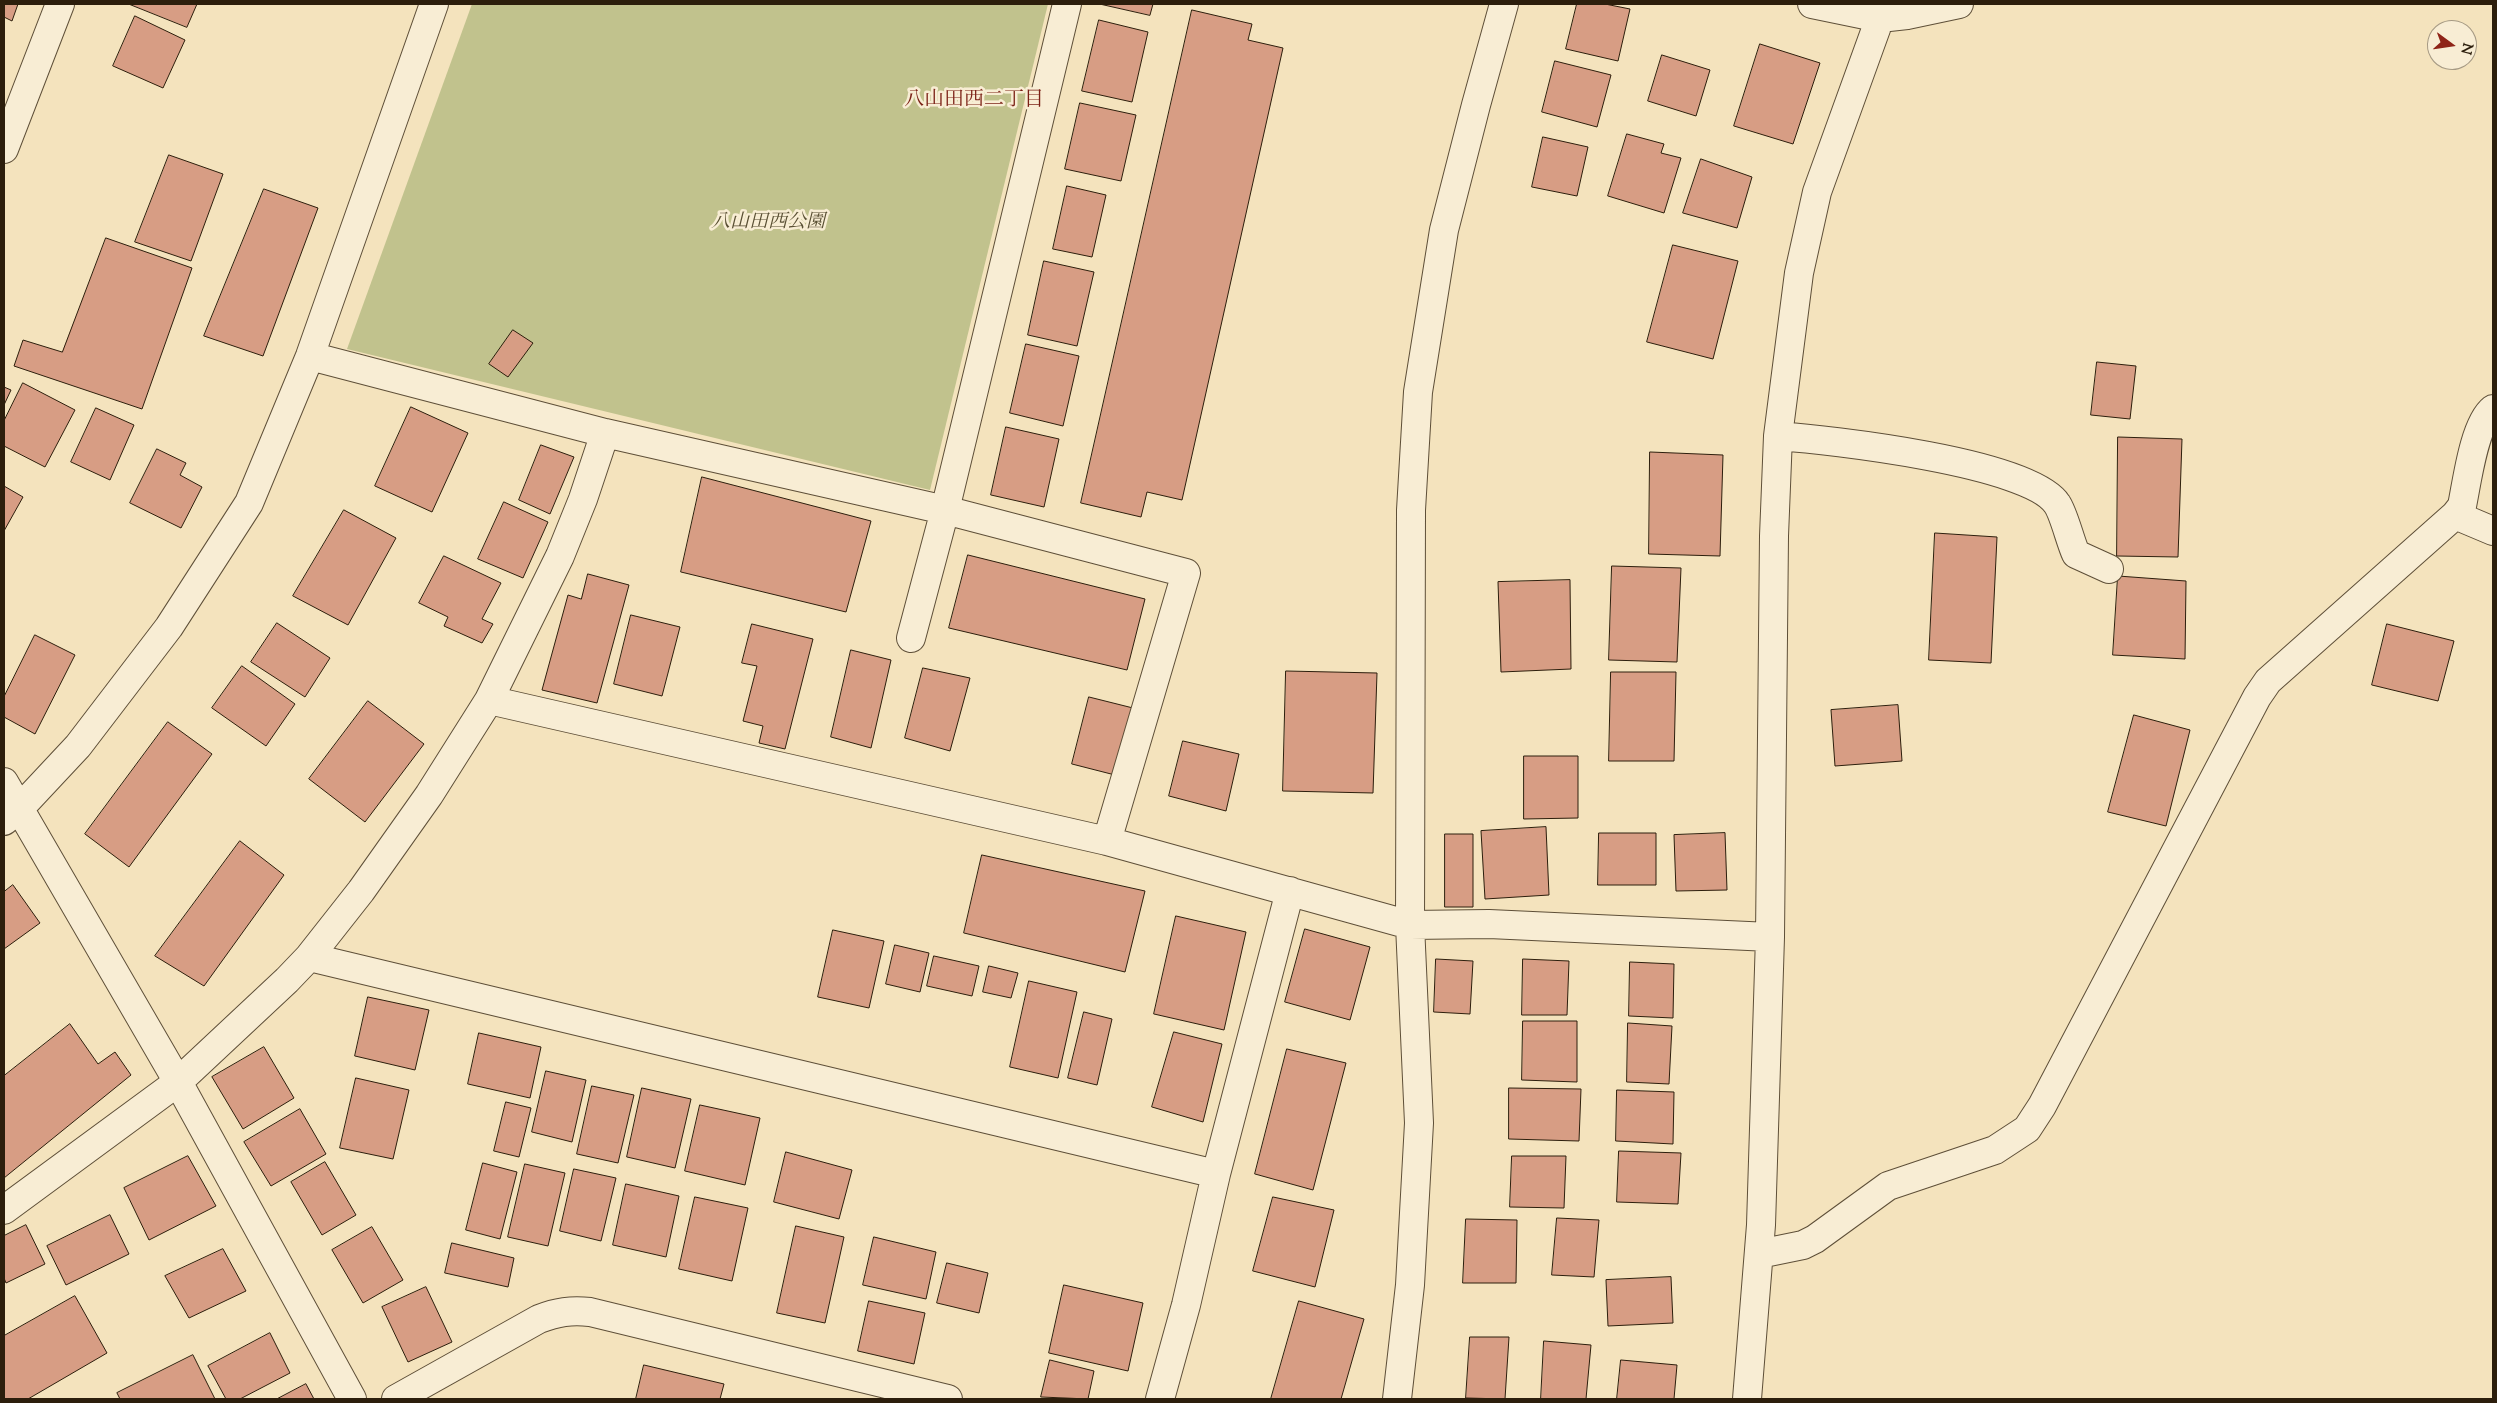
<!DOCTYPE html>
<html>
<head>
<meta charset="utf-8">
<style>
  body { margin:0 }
  #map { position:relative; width:2497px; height:1403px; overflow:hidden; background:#f4e3bd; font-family:"Sorts Mill Goudy",serif }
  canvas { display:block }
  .frame { position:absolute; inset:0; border:5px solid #2c1e0c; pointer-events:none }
  .north { position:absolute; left:2427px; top:20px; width:50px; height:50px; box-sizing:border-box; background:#f8edd4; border:1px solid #a69a84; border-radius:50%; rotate:104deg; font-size:14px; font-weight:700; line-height:20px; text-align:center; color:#2c1e0c }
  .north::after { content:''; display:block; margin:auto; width:18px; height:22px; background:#8f2418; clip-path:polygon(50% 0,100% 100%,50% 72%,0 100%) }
</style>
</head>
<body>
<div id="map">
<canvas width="2497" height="1403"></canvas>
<div class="frame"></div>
<div class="north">N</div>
</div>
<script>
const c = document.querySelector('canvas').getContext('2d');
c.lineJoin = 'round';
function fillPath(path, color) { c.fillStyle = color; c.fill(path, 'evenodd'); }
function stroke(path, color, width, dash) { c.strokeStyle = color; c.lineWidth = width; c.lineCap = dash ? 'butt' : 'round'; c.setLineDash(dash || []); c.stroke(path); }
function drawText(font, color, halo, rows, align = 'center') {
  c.font = font + ' "Sorts Mill Goudy","Noto Serif JP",serif'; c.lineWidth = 5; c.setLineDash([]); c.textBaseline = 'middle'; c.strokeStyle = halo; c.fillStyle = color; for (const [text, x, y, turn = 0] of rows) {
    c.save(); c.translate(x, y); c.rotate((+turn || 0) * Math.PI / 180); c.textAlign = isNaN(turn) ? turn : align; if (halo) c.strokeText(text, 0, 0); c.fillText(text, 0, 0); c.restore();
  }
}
fillPath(new Path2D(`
  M472,4H1048L930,490L347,349Z`), '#c1c28d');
const building = new Path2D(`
  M4,4H18L12,21L4,17Z
  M129,4H197L187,27Z
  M1100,4H1153L1150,15Z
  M1577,4H1605L1630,9L1618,61L1566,49Z
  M1192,10L1252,24L1248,40L1283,48L1182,500L1147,492L1141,517L1081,503Z
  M135,16L185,40L163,88L113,66Z
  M1099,20L1148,32L1132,102L1082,91Z
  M1760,44L1820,63L1793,144L1734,126Z
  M1662,55L1710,70L1696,116L1648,101Z
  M1555,61L1611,75L1597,127L1542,112Z
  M1080,103L1136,115L1121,181L1065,169Z
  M1627,134L1664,144L1661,153L1681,158L1664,213L1608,196Z
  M1543,137L1588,147L1577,196L1532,187Z
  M169,155L223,174L191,261L135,242Z
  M1701,159L1752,177L1737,228L1683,213Z
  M1067,186L1106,195L1092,257L1053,249Z
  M264,189L318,208L263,356L204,336Z
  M106,238L192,268L142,409L14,366L23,340L62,352Z
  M1673,245L1738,261L1713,359L1647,342Z
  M1044,261L1094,272L1077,346L1028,335Z
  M513,330L533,343L508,377L489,364Z
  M1026,344L1079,356L1063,426L1010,413Z
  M2097,362L2136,366L2130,419L2091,415Z
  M23,383L75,410L45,467L4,446V421Z
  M4,387L11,390L4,405Z
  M411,407L468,433L432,512L375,486Z
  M96,408L134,425L110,480L71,462Z
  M1006,427L1059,439L1044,507L991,495Z
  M2118,437L2182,439L2178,557L2117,556Z
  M541,445L574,457L550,514L519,500Z
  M157,449L186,463L180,475L202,487L181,528L130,503Z
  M1650,452L1723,455L1720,556L1649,554Z
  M702,477L871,521L846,612L681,572Z
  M4,486L23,497L4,531Z
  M504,502L548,522L523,578L478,559Z
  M344,510L396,538L348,625L293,596Z
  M1935,533L1997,537L1991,663L1929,660Z
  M968,555L1145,599L1127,670L949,628Z
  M444,556L501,583L482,619L493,624L482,643L444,626L448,617L419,603Z
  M1612,566L1681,568L1677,662L1609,660Z
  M588,574L629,585L597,703L542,690L568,595L581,599Z
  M2118,576L2186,581L2185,659L2113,655Z
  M1570,580L1571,669L1501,672L1498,582Z
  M631,615L680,627L662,696L614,684Z
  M277,623L330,658L305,697L251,662Z
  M752,624L813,639L785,749L759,743L763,726L743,721L757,666L742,663Z
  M2387,624L2454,641L2438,701L2372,685Z
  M35,635L75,655L35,734L4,717V697Z
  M851,650L891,660L871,748L831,737Z
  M242,666L295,704L266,746L212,708Z
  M923,668L970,678L950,751L905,738Z
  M1286,671L1377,673L1373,793L1283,791Z
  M1611,672H1676L1674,761H1609Z
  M1089,697L1133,708L1115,775L1072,764Z
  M368,701L424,744L365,822L309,779Z
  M1898,705L1902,761L1835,766L1831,710Z
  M2134,715L2190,730L2166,826L2108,812Z
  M168,722L212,754L129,867L85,834Z
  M1183,741L1239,754L1226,811L1169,796Z
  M1524,756H1578V818L1524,819Z
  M1546,827L1549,895L1485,899L1481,831Z
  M1599,833H1656V885H1598Z
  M1725,833L1727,890L1676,891L1674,835Z
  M1445,834H1473V907H1445Z
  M240,841L284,875L204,986L155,956Z
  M982,855L1145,891L1125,972L964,933Z
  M13,885L40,923L4,949V892Z
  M1176,916L1246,932L1224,1030L1154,1014Z
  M1305,929L1370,947L1350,1020L1285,1002Z
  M833,930L884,941L869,1008L818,997Z
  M895,945L929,953L920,992L886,984Z
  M934,956L979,966L972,996L927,986Z
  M1436,959L1473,961L1470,1014L1434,1012Z
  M1523,959L1569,961L1567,1015H1522Z
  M1630,962L1674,964L1673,1018L1629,1016Z
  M989,966L1018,973L1011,998L983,992Z
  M1029,981L1077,992L1058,1078L1010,1067Z
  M368,997L429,1010L415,1070L355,1056Z
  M1084,1012L1112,1019L1097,1085L1068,1078Z
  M1523,1021H1577V1082L1522,1080Z
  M1628,1023L1672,1026L1669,1084L1627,1082Z
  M70,1024L98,1064L115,1052L131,1075L4,1178V1076Z
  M1174,1032L1222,1044L1203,1122L1152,1107Z
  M479,1033L541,1047L530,1098L468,1084Z
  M264,1047L294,1098L243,1129L212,1077Z
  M1287,1049L1346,1063L1313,1190L1255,1174Z
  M546,1071L586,1080L572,1142L532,1132Z
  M356,1078L409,1090L393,1159L340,1148Z
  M592,1086L634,1095L618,1163L577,1154Z
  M642,1088L691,1099L675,1168L627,1157Z
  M1509,1088L1581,1089L1579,1141L1509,1139Z
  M1617,1090L1674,1092L1673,1144L1616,1141Z
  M506,1102L531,1108L519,1157L494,1151Z
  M700,1105L760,1118L745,1185L685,1171Z
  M300,1109L326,1154L271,1186L244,1142Z
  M1619,1151L1681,1153L1678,1204L1617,1202Z
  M786,1152L852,1170L839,1219L774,1202Z
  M188,1156L216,1206L149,1240L124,1188Z
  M1512,1156H1566L1564,1208L1510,1207Z
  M325,1162L356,1215L322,1235L291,1182Z
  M483,1163L517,1172L500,1239L466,1230Z
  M525,1164L565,1173L548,1246L508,1237Z
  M574,1169L616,1178L601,1241L560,1231Z
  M626,1184L679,1196L666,1257L613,1245Z
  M695,1197L748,1208L732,1281L679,1269Z
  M1273,1197L1334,1210L1315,1287L1253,1271Z
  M110,1215L129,1254L66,1285L47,1246Z
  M1557,1218L1599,1220L1594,1277L1552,1275Z
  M1466,1219L1517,1220L1516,1283H1463Z
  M26,1225L45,1264L6,1283L4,1278V1236Z
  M796,1226L844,1237L825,1323L777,1313Z
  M372,1227L403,1280L363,1303L332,1250Z
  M874,1237L936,1252L926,1299L863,1285Z
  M452,1243L514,1258L508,1287L445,1273Z
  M223,1249L246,1291L189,1318L165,1276Z
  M947,1263L988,1273L979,1313L937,1303Z
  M1671,1277L1673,1323L1608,1326L1606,1280Z
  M1064,1285L1143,1303L1128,1371L1049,1353Z
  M426,1287L452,1342L408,1362L382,1307Z
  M75,1296L107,1353L28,1399H4V1336Z
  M869,1301L925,1313L914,1364L858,1351Z
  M1299,1301L1364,1319L1341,1399H1271Z
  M270,1333L290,1373L240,1399H226L208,1366Z
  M1470,1337H1509L1505,1399L1466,1398Z
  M1544,1341L1591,1345L1586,1399H1541Z
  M193,1355L215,1399H120L117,1393Z
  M1050,1360L1094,1371L1088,1399L1041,1397Z
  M1621,1360L1677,1365L1674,1399H1617Z
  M644,1365L724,1384L720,1399H636Z
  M306,1384L314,1399H277Z`);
fillPath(building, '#d79d84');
stroke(building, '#2c1e0c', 1);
const minor = new Path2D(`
  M1812,4L1880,18L1907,15L1959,4
  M4,149L60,4
  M310,356L605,433L945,510L1186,573L1107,841
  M1778,436C1830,440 2030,462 2057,504C2064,514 2070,541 2076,554L2109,569
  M2455,515L2493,531
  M911,638L945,510L1067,4
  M489,700L1107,841L1410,925L1489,924L1770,937
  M4,782L178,1082L352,1399
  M4,821L20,808L78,746L169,627L249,503L310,356L434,4
  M309,957L1216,1174
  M4,1210L178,1082L287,980L309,957L361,891L429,795L489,700L560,556L583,499L605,433
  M1759,1254L1803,1245L1815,1239L1888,1186L1995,1150L2027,1129L2042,1106L2257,697L2268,681L2455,515L2462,506C2467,482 2474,424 2493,409
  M396,1399L539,1319C557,1312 571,1310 590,1312L948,1399
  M1160,1399L1186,1305L1216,1174L1290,891
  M1397,1399L1410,1285L1419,1123L1410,925L1411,510L1418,392L1444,230L1476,105L1504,4
  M1747,1399L1761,1225L1770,937L1774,536L1778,436L1799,273L1817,192L1885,4`);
stroke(minor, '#5e4f38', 30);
stroke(minor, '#f8edd4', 28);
drawText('italic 19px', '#594f33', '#f8edd4', [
  ["八山田西公園",768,224]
]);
drawText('20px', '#7a1f14', '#f8edd4', [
  ["八山田西二丁目",974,102]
]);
</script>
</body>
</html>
